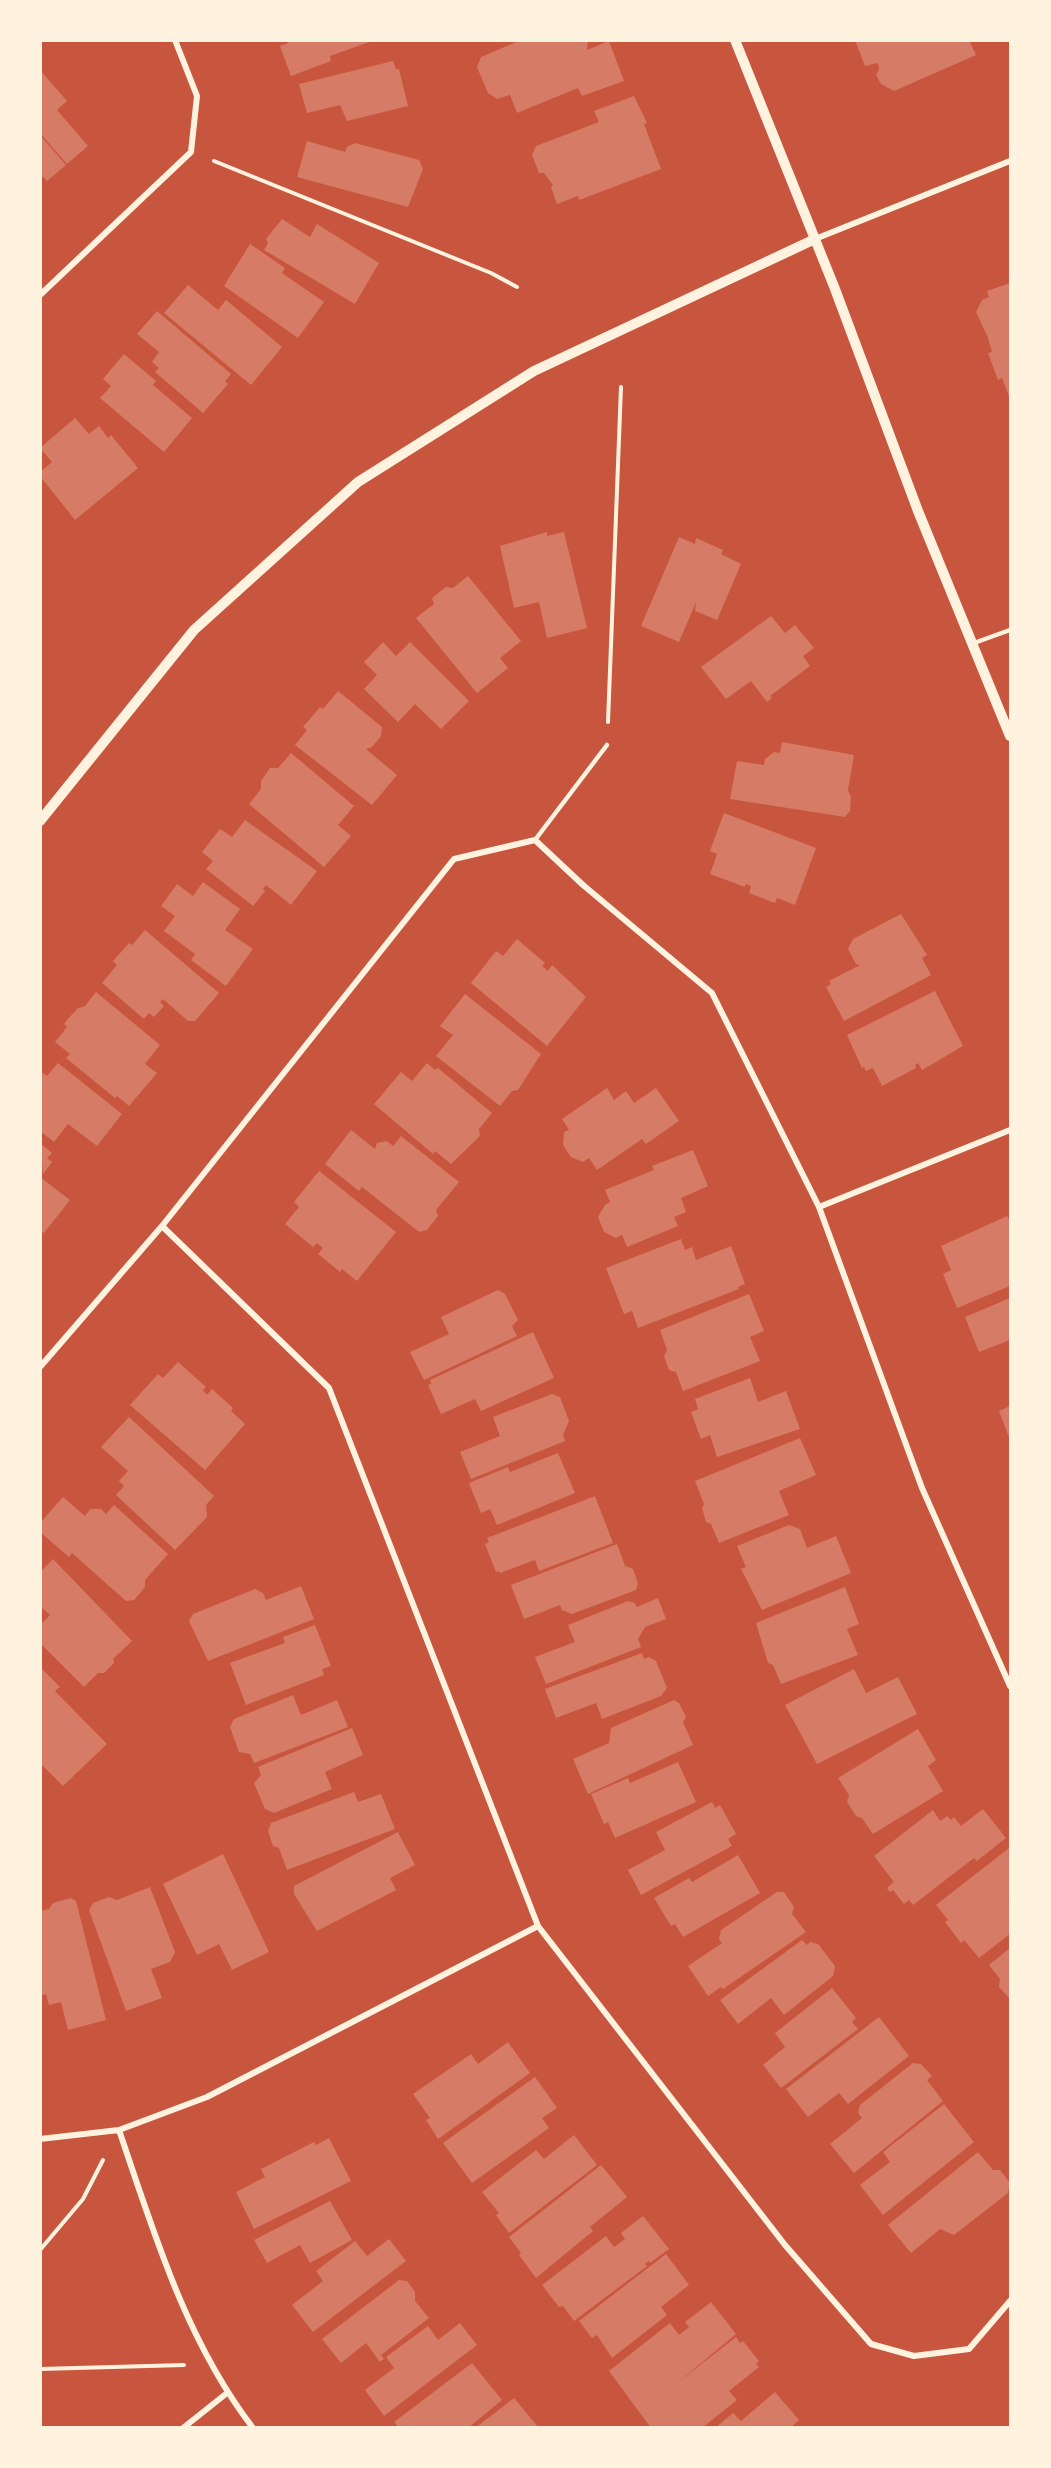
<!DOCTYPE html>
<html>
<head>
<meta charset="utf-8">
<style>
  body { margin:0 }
  #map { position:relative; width:1051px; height:2468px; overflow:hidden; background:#c8553d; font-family:Lora,serif }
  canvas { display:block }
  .frame { position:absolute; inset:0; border:42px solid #fff3e0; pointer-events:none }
</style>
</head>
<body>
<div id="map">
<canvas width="1051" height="2468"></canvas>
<div class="frame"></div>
</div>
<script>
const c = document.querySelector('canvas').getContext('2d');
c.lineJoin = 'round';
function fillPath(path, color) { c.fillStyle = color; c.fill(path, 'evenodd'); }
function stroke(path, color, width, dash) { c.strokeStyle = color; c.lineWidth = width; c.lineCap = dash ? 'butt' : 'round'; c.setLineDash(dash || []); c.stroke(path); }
fillPath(new Path2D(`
  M287,40H372V41L330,56L331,61L291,76L280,46L288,43Z
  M521,40H588L587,50L609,41L624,81L582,96L578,88L517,113L510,95L497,99L488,93L477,67L481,57Z
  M855,40H969L976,55L894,91L881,84L876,75L879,70L878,63L865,66Z
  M393,61L396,69H399L408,106L347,121L340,105L307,113L299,84Z
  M40,70L67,101L57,110L88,146L67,164L40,133Z
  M634,96L647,123L644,124L661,169L579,200L578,196L557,204L551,187L553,185L544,173H539L532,155L536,146L599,122L594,111Z
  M40,135L66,165L47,181L40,174Z
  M307,141L345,152L347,147L355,143L419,160L423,169L408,207L297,177Z
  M282,219L310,237L317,224L379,263L355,304L264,250L268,243L266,239Z
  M250,244L285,268L282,273L324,302L298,338L224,286Z
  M1010,283V399L1002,378L998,380L988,353L992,352L988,338L976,312L982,300L989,297L987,291Z
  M188,285L218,310L226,300L282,347L251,385L164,313Z
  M157,311L231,374L225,381L228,384L203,413L155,372L159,368L152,362L159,352L137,334Z
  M124,354L156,381L153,385L192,418L164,452L100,398L111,386L103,379Z
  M75,418L89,434L99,426L108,438L111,435L138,468L75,520L40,476V472L52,462L40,448Z
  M547,532V536L564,532L587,628L547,638L539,602L514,608L500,546Z
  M679,537L695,544L696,538L723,550L721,554L741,564L717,620L695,611L696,602L679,642L641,626Z
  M468,576L521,641L500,658L508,668L477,693L416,618L434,604L432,598L446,587L453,588Z
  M771,616L785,633L795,625L814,648L803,656L810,666L770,696L772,698L767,702L751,681L726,699L701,667Z
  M383,642L396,656L410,642L469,701L441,729L415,704L398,722L364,689L377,675L364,662Z
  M338,691L382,727L381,736L372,747L366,749L397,775L372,805L295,745L307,730L303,727L320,707L323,709Z
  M782,742L854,755L848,790L851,797L850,811L845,817L730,799L737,761L764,765L765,759L774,752L780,753Z
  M291,753L354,806L338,825L351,836L324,867L249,804L261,789V781L270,768H278Z
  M724,813L816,848L795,905L777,898L775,903L749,893L751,886L746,884L745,887L710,874L717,854L710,851Z
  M245,820L317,871L291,905L266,885L263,889L265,891L253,906L206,869L213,861L202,852L220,829L232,837Z
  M203,882L240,909L225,930L253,949L226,986L191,960L195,954L164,931L175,916L161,906L177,884L193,896Z
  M901,914L927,955L922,958L931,975L844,1021L826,987L831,984L829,981L860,965L856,964L848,949L853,939Z
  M145,930L219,993L195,1021H188L163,999L160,1002L164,1006L154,1017L149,1013L144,1019L102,983L117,965L113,961L129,943L132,945Z
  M517,939L545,963L542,966L548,971L552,965L586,997L547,1046L471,983L496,951L503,956Z
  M935,991L963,1046L922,1070L918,1063L915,1065L916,1068L882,1086L873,1068L866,1071L864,1067L862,1068L847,1035Z
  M96,992L160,1045L145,1064L157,1073L129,1106L117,1096L115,1098L66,1058L70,1054L55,1042L67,1027L64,1024L67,1020L78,1008L85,1006Z
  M465,994L541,1054L518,1090L512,1091L500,1106L436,1056L453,1035L440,1026Z
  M58,1063L122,1114L97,1146L68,1124L54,1142L40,1131V1071L47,1076Z
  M427,1063L435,1070L438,1068L492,1113L479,1129L480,1136L451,1164L435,1151L433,1154L374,1104L401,1072L412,1081Z
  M607,1088L614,1100L626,1091L634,1103L656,1088L679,1121L646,1144L642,1139L597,1170L589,1158L583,1162L571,1157L563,1145L564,1132L569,1130L562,1119Z
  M351,1130L375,1149L377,1143L387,1141L393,1146L401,1136L459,1182L436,1210L438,1216L427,1230L419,1232L362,1187L359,1191L325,1164Z
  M40,1143L52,1153L47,1158L52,1162L43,1174Z
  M693,1150L708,1186L681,1198L686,1212L674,1217L678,1226L627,1247L622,1235L616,1238L604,1232L598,1217L605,1205L610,1202L605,1190L654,1170L652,1166Z
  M319,1171L396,1232L357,1281L342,1269L340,1272L318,1254L323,1248L317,1243L313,1247L285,1224L299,1207L294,1202Z
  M40,1177L70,1200L44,1233L40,1230Z
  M1007,1216L1010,1221V1286L957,1308L943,1274L951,1270L941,1246Z
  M681,1239L685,1250L692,1247L696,1260L731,1246L745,1284L738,1287L739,1289L638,1328L632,1311L624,1314L606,1268Z
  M498,1290L505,1294L518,1320L512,1326L517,1336L424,1380L410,1352L449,1334L441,1317Z
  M749,1294L764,1331L750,1337L760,1361L683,1391L676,1372L669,1370L664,1356L667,1350L660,1330Z
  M1010,1298V1340L979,1352L965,1317Z
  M533,1332L554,1378L481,1411L475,1399L441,1414L428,1385L431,1384L430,1380Z
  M178,1362L206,1387L203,1390L207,1395L212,1389L233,1408L231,1411L245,1424L205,1470L130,1405L158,1374L163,1378Z
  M750,1378L758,1402L786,1391L800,1429L717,1457L710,1435L701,1439L691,1412L698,1409L695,1399Z
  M552,1394L560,1397L569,1421L563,1435L565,1441L471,1479L460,1452L500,1436L493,1417Z
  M1010,1406V1440L999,1411Z
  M129,1417L214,1496L206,1505L207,1517L175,1550L116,1495L124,1486L119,1481L128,1471L101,1447Z
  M800,1438L816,1475L779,1491L789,1515L719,1543L711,1524L706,1522L702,1508L704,1504L695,1481Z
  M558,1453L575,1493L497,1525L490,1509L481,1513L469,1483L508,1467L510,1472Z
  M595,1496L613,1543L539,1571L535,1560L500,1573L499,1571L496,1572L485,1544L489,1542L487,1538Z
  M63,1497L85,1516L90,1509H101L106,1514L114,1505L168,1554L145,1580V1587L134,1600L126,1601L72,1553L69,1557L40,1532V1523Z
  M789,1525L800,1529L807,1548L836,1536L851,1573L762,1610L741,1569L746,1567L737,1546Z
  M617,1544L625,1566L633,1569L638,1584L636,1590L572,1614L562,1610L560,1605L524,1619L511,1585Z
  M53,1559L132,1641L113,1659L114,1663L104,1673H98L84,1687L40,1643V1625L50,1615L40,1606V1572Z
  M301,1586L314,1619L208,1661L189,1621L193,1614L255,1589L263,1593L266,1600Z
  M845,1587L859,1624L847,1629L858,1655L781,1684L773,1665L768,1663L756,1623Z
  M658,1598L666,1619L645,1627L638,1639L641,1647L546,1684L535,1657L575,1642L568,1625L628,1601L635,1603L637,1607Z
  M315,1625L331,1666L322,1669L324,1675L246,1705L230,1663L285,1643L283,1637Z
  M642,1653L644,1659L649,1657L656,1661L667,1688L661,1696L602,1719L596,1703L556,1718L545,1689Z
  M40,1667L60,1687L55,1691L107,1744L63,1786L40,1763Z
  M854,1669L866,1693L898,1677L917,1714L817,1764L785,1705Z
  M293,1695L301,1715L337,1700L348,1727L254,1763L250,1754L239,1752L230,1727L234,1719Z
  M674,1700L679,1703L686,1717L683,1722L693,1745L588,1794L573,1759L609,1743L611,1728Z
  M352,1728L363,1755L325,1772L332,1789L274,1813L265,1809L254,1783L261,1775L258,1767Z
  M918,1729L936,1760L928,1766L943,1791L873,1834L862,1818L856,1816L847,1802L849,1795L838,1778Z
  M678,1762L696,1802L615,1838L608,1822L604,1824L591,1794L628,1778L630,1783Z
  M354,1792L358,1802L381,1794L395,1829L287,1870L279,1848L273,1846L268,1831L271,1823Z
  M712,1802L715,1808L720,1805L736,1834L728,1839L732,1846L641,1895L628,1870L665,1850L656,1832Z
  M983,1809L1006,1838L977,1861L974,1858L913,1905L909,1900L904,1904L893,1890L890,1892L887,1888L894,1882L874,1856L933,1810L940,1821L947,1816L951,1820L954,1817L961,1826Z
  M398,1832L415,1865L390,1878L396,1890L317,1931L294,1894V1886Z
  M1009,1848L1010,1900L1008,1902H1010V1934L979,1958L964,1940L961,1943L945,1922L948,1920L936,1905Z
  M223,1854L269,1952L232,1970L219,1944L197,1955L163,1884Z
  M738,1855L760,1893L683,1937L675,1924L671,1926L654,1898L689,1878L692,1882Z
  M150,1887L175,1952L170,1962L151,1969L162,1998L126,2011L89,1910L93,1903L109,1897L117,1900Z
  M777,1892H784L794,1907L792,1914L806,1932L723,1989L721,1987L708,1996L688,1966L722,1943L719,1939L721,1930Z
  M71,1898L76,1901L106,2020L68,2030L61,2002L49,2005L46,1994L40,1996V1911L49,1909L53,1903Z
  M802,1940L807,1945L810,1942L818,1944L835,1966L833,1976L784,2015L771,1998L738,2024L720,2000Z
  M1010,1948V1999L999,1987L1000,1979L989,1965Z
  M832,1988L856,2018L852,2022L858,2029L781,2088L763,2065L785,2047L775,2033Z
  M879,2017L909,2056L848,2104L839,2093L808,2117L786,2089Z
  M508,2042L530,2073L438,2139L426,2120L430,2118L413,2094L471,2054L478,2064Z
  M913,2063L921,2064L932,2076L927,2080L943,2101L854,2173L830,2144L862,2118L858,2113L860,2105Z
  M535,2077L557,2108L542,2118L549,2128L472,2183L443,2143Z
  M944,2104L974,2142L883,2215L860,2185L890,2162L883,2152Z
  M574,2135L597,2165L509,2233L496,2215L499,2213L482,2192L536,2150L544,2159Z
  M329,2138L351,2181L254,2229L236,2192L265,2177L261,2169L314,2142L316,2145Z
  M978,2152L993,2170H1000L1010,2183L1008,2193L954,2235L940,2229L911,2253L888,2225Z
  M601,2165L627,2197L590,2227L593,2231L536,2278L519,2255L521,2253L509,2237Z
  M330,2201L352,2240L310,2263L300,2245L267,2263L254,2240Z
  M643,2216L669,2249L650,2263L649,2261L645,2264L647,2266L574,2321L563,2306L559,2307L542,2285L606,2236L614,2247L625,2239L621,2233Z
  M389,2239L406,2261L313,2332L292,2305L323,2281L316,2271L355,2241L367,2256Z
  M666,2254L689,2285L661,2307L667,2315L612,2358L597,2335L592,2338L579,2321Z
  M399,2280L407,2281L415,2292V2301L429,2318L381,2355L384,2359L380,2362L366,2343L341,2363L322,2339Z
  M711,2302L736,2334L677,2383L736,2337L740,2343L743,2341L759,2361L756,2364L759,2367L729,2391L737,2400L702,2428H651L609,2371L670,2323L679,2335L689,2327L685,2322Z
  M460,2323L477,2345L384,2416L365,2390L394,2368L386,2357L428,2326L438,2340Z
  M472,2363L502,2400L468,2428H399L394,2422Z
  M775,2392L799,2420L790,2428H715L733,2413L741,2421Z
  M514,2398L539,2428H475L496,2412Z`), '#d67c66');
stroke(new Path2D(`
  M214,161L491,273L517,287
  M608,722L621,387
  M40,2250L83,2199L103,2160
  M40,2369L184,2365`), '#fff3e0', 4);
stroke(new Path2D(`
  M974,643L1010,630
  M535,840L607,745`), '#fff3e0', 4.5);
stroke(new Path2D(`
  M815,239L1010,161
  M40,295L191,152L197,96L175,40
  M819,1207L1010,1130
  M40,1367L162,1226
  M1010,1686L922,1488L819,1207L712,993L583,885L535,840L454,859L162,1226L329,1388L538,1926L785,2245L871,2344L914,2356L969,2349L1010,2301
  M119,2130C154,2233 186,2341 253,2428
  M40,2139L119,2130L207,2097L538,1926
  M183,2428L227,2393`), '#fff3e0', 6);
stroke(new Path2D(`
  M735,40L835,289L918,511L1010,736
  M40,821L194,630L358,482L534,371L815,239`), '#fff3e0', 10);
</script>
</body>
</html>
